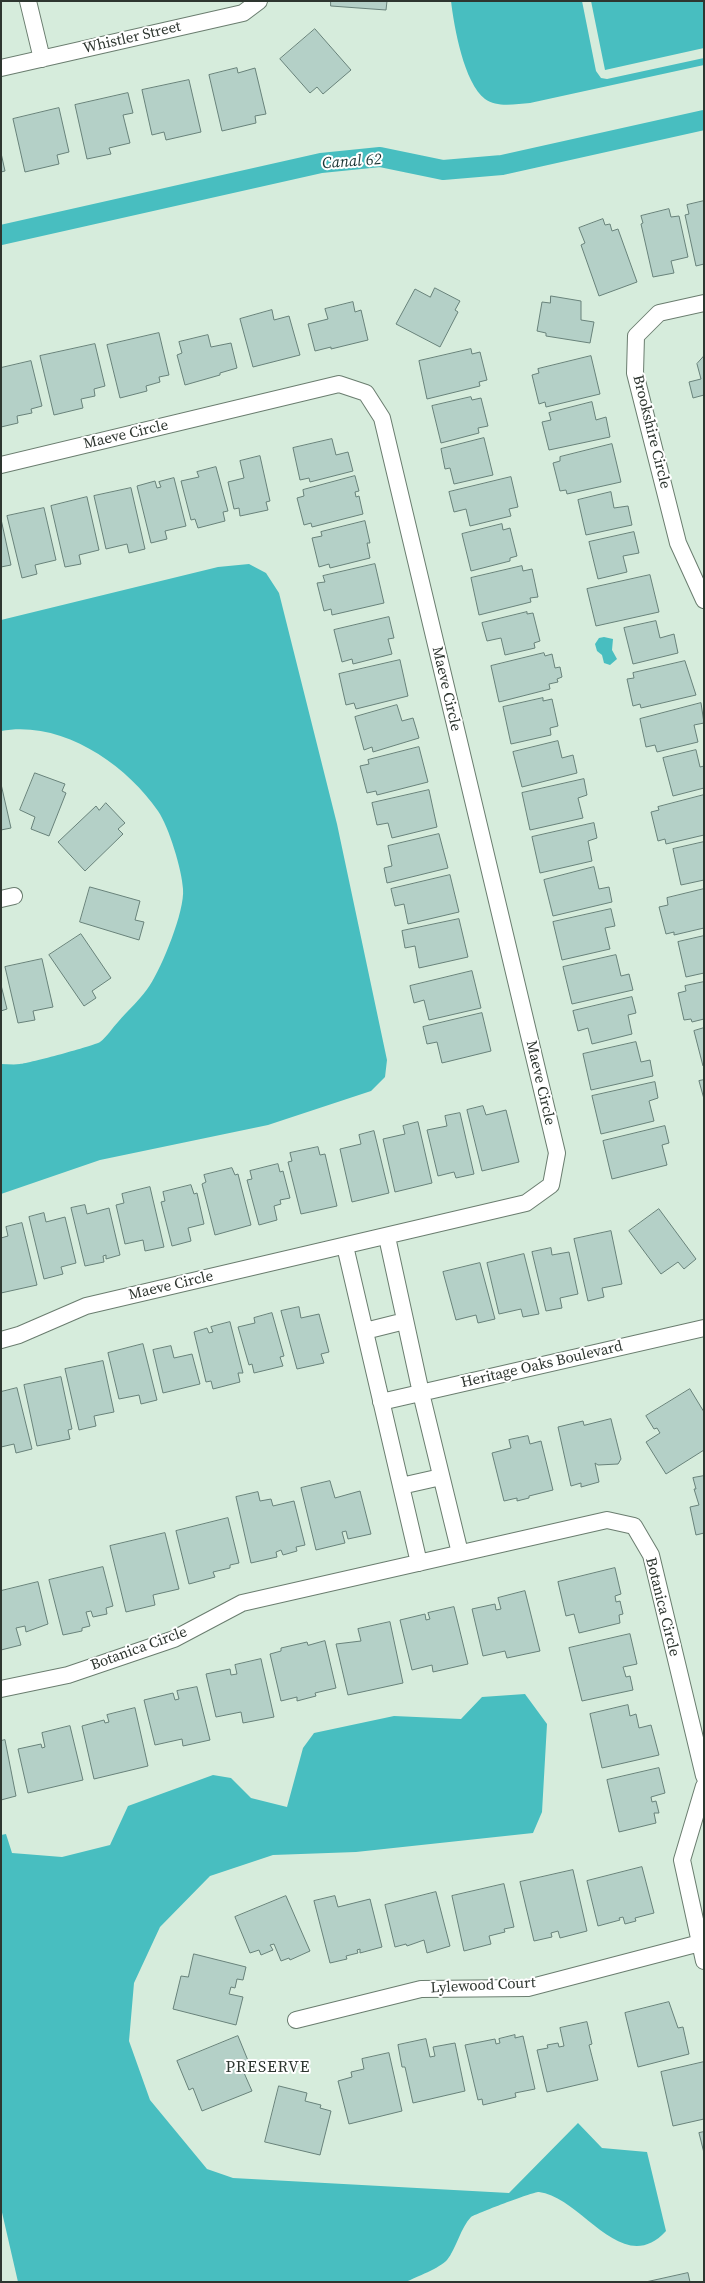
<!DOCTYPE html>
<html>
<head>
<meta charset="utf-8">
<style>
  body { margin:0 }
  #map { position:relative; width:705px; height:2283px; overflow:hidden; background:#d6ecdc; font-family:"Source Serif 4",serif }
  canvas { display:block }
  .frame { position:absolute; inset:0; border:2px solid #2e3630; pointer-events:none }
</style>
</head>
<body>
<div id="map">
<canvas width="705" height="2283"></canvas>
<div class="frame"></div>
</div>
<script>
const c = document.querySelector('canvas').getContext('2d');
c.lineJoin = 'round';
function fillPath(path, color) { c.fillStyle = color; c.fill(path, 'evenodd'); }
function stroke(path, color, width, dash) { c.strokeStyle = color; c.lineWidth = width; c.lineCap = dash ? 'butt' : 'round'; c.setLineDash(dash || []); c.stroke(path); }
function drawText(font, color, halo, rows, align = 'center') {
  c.font = font + ' "Source Serif 4",serif'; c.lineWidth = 4; c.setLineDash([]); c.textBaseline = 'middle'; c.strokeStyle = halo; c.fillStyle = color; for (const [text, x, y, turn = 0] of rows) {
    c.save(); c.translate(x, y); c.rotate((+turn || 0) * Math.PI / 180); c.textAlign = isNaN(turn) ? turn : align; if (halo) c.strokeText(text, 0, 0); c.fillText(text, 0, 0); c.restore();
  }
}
fillPath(new Path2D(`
  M451,1H582L596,71L601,78L607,79L704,58V65L530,103C516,104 497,108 485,99C464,83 454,27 451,1Z
  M591,1H704V48L605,70Z
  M249,564L266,573L279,593L337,824L387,1060L385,1077L371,1091L268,1125L100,1160L1,1194V1064C7,1064 14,1065 20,1064C30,1063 93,1046 100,1042C107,1037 112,1028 118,1022C128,1010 142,998 150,985C162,967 185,911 183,889C182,870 169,827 158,811C125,763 61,720 1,731V620L218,567Z
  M604,637L613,639L612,650L617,659L610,665L604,663L602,655L597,651L595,644L599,638Z
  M525,1694L547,1724L542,1812L533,1833L356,1852L273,1855L210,1876L160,1927L134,1983L129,2041L150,2100L207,2169L233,2178L509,2193L578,2123L602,2148L647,2152L666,2231C622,2279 582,2197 539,2192C535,2191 475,2214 471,2217C461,2227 456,2249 447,2260C440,2268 416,2277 406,2282H18L1,2208V1835L6,1834L12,1853L62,1857L110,1845L128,1806L213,1775L231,1778L251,1798L287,1807L303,1748L314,1733L394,1716L461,1719L482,1697Z`), '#48bec0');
stroke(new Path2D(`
  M1,235L321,163L380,157L443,170L502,165L704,120`), '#48bec0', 20);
const building = new Path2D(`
  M331,1H387L386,10L331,6Z
  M315,29L351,70L323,94L317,87L310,93L280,59Z
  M237,68L238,73L255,68L266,114L255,116L256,123L222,131L209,75Z
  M189,80L201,132L166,140L164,132L152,135L142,90Z
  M128,93L133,113L123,115L130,143L109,148L111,154L87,159L75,105Z
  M59,108L69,152L57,155L59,164L25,172L13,119Z
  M1,153L5,171L1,172Z
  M704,201V264L696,266L685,215L689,214L687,205Z
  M669,209L671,217L679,216L688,257L671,261L674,273L653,277L641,224L643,223L641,216Z
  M603,219L605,225L610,224L612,231L618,229L637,282L599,296L581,245L585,243L579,228Z
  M435,288L460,301L455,310L458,312L457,314L440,347L396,324L415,289L430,297Z
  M551,296L581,301V320L594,322L590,343L546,336V333L537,331L542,302L550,303Z
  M353,302L355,312L361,310L368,340L331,349V347L315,351L308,324L328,319L325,309Z
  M272,310L274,320L289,316L300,355L253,367L240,319Z
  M159,333L169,375L159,377L160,382L146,386L147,391L120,398L107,345Z
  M208,335L211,347L231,343L237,368L220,373V375L185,385L177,355L182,353L179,342Z
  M95,344L105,386L94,389L95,396L81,399L83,408L54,415L40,356Z
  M471,349L472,354L480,352L487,380L479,382L480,386L427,399L419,361Z
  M591,356L600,394L546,407L545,402L539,404L532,375L539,373L538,369Z
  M704,356V395L693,398L689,382L701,379L697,364Z
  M31,361L42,406L31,409L32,413L17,416L18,423L1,427V368Z
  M471,397L472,400L481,398L488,426L478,428L479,433L441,443L432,406Z
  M592,402L596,420L606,417L610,437L549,450L542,422L551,420L549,413Z
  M484,438L493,475L454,484L450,468L445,469L441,449Z
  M332,439L336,455L348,452L353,471L310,482L309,478L300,480L293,448Z
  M612,444L621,482L567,494L566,490L560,491L553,463L560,461V457Z
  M260,456L270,501L266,502L268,510L240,516L239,508L234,509L228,482L244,478L240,461Z
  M216,467L228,511L223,512L225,521L198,528L195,519L191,520L181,481L199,477L197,472Z
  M355,476L359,491L355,492L356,497L359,496L363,514L312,527L311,523L304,525L297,498L304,496L303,490Z
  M511,477L518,507L509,509L511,516L470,526L466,509L454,512L449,492Z
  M174,478L186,526L165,531L167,539L151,543L137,486L155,481L157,488L161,487L159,482Z
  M131,488L145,549L129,553L127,544L106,549L94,496Z
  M611,492L614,508L628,506L632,525L586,535L578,500Z
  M87,497L99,550L79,555L81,564L65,567L51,506Z
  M44,508L56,560L35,565L37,574L22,578L7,516Z
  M1,519L11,565L1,567Z
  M365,521L370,543H367L370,558L330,568L329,564L319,567L312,538L322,536L321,532Z
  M502,524L503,530L510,528L517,556L510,558V561L471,571L462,534Z
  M634,532L639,553L623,556L627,572L598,579L589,542Z
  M375,564L384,603L332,615L331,609L324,611L317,583L325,582L323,576Z
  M522,566L523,571L532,569L538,597L530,598L531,602L479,615L471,578Z
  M650,575L659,612L596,626L587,589Z
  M527,612V614L533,613L540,641L534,643L535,648L505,655L501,638L487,641L482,623Z
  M389,617L394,638L388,639L392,654L353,664L352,659L342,662L334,630Z
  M656,621L660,638L674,634L678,653L633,664L624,628Z
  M544,653L545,656L552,654L555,668L560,667L562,677L557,679L558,682L549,684L550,689L499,702L491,666Z
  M400,660L408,696L356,709L354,703L346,705L339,674Z
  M685,661L696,695L641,708L640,704L633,706L627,679L634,678L633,673Z
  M543,698V701L552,699L558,726L550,728L551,735L511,744L503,707Z
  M701,703L704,723L694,725L698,742L657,752L655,745L646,747L640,719Z
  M397,705L402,721L413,718L419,738L373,752L372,747L364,750L355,717Z
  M558,741L562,758L573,755L577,773L522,787L513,752Z
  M419,747L428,782L377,795L376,791L367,793L360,766L369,764L368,760Z
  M696,750L700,767L704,766V788L673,796L663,758Z
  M35,773L65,784L62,791L66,793L49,836L31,829L35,817L20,810Z
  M584,779L587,795L578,798L583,818L530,830L522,793Z
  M1,784L11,828L1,830Z
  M429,790L437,827L392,838L388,823L377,825L372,803Z
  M704,795V835L666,844L665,839L658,841L651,812L659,810L658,807Z
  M106,803L125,823L118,829L123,834L85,871L58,842L96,806L99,810Z
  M594,823L597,838L588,841L592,861L540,873L532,837Z
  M439,834L448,868L387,883L384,868L392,866L388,846Z
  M704,842V880L681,885L673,849Z
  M594,867L599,889L609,887L612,902L553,916L544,880Z
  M450,875L459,912L408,924L404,904L395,906L391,889Z
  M90,887L140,901L135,920L144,922L139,940L80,922Z
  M704,889V928L674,935V932L666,934L659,907L668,905L667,898Z
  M611,909L615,926L605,928L610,949L562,960L553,922Z
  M459,919L468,957L419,968L415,946L405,948L402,931Z
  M81,934L111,978L92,991L96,998L84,1006L49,955Z
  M704,936V973L686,977L678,942Z
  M616,955L621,976L629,974L633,990L572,1004L563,967Z
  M42,959L53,1007L33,1011L35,1020L18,1023L5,967Z
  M472,971L481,1008L429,1020L424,1000L414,1003L410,986Z
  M704,982V1019L692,1022L691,1019L684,1020L678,993L686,991L685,986Z
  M1,985L7,1009L1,1011Z
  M632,997L636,1013L628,1015L632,1034L592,1044L588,1028L578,1031L573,1011Z
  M482,1013L491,1051L442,1063L437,1042L427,1044L423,1027Z
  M704,1028V1066H703L694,1031Z
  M636,1042L641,1062L650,1060L653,1076L591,1090L583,1054Z
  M704,1080V1099L699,1081Z
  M655,1082L658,1098L649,1101L654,1121L601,1134L592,1096Z
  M483,1106L486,1115L506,1110L519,1162L482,1171L467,1110Z
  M460,1113L474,1174L456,1178L454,1172L438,1176L427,1130L447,1126L445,1116Z
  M418,1122L432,1183L395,1192L383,1139L405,1134L403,1126Z
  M665,1126L669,1143L662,1145L667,1165L612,1179L603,1141Z
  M374,1131L389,1193L352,1202L340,1149L361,1144L359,1135Z
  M318,1147L320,1155L325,1154L337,1206L301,1214L288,1162L292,1161L290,1153Z
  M278,1164L280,1172L283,1171L290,1198L280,1200L281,1204L274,1206L277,1220L259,1225L247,1180L252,1179L250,1171Z
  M232,1168L235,1175L238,1174L251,1225L215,1235L202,1184L206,1182L204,1175Z
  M191,1185L194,1194L197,1193L204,1224L188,1228L191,1241L172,1246L161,1202L165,1201L163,1192Z
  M150,1187L164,1247L145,1251L143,1240L125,1244L116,1205L124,1203L122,1194Z
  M85,1205L87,1214L109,1208L120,1255L106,1259V1255L103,1256L104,1262L85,1266L71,1208Z
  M659,1209L696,1259L684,1269L678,1262L661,1274L629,1231Z
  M44,1213L46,1222L65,1217L76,1263L61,1267L63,1274L44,1279L29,1217Z
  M22,1223L37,1285L1,1293V1238L8,1236L6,1227Z
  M611,1231L622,1284L602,1288L604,1297L588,1301L574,1239Z
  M551,1248L552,1255L569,1252L578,1294L560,1298L562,1308L546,1311L532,1252Z
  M524,1254L539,1314L523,1317L521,1309L499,1314L487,1263Z
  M480,1263L495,1319L478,1323L476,1315L456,1320L443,1272Z
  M299,1307L301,1318L319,1314L329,1352L321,1354L324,1363L297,1369L281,1311Z
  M272,1313L284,1356L280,1357L283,1366L254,1373L252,1364L249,1365L238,1327L255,1323L254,1318Z
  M230,1322L243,1373H238L240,1382L213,1389L211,1381L206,1382L194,1332L207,1328L209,1333L213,1332L211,1327Z
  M143,1344L157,1400L141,1404L139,1395L119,1399L108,1353Z
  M171,1346L174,1358L192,1354L200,1384L163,1393L153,1350Z
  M103,1361L114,1412L94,1416L96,1426L79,1430L65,1369Z
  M61,1377L72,1429L68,1430L70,1439L37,1446L24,1385Z
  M17,1388L32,1449L16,1453L14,1444L1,1447V1392Z
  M690,1389L704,1412V1450L666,1474L646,1442L660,1433L657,1428L654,1429L646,1416Z
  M611,1419L621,1459L618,1464L598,1465L595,1463L599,1482L581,1487V1483L571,1486L558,1427L583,1421L584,1425Z
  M528,1436L530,1444L541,1441L553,1490L529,1496V1498L517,1501V1498L504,1501L492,1453L511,1448L509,1440Z
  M704,1476V1533L696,1535L690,1507L699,1505L694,1489H696L693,1478Z
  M330,1481L335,1498L360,1491L371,1534L348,1539L346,1531L342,1532L345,1543L316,1550L301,1488Z
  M258,1492L260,1501L271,1499L273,1506L294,1501L305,1545L296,1547L297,1551L283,1555L281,1550L276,1552L277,1557L251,1563L236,1497Z
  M228,1518L239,1563L230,1565V1568L213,1572L215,1577L189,1584L176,1531Z
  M165,1533L179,1589L153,1595L155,1605L126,1612L110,1546Z
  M103,1567L113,1606L106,1608L107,1614L93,1617L91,1611L86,1612L90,1626L82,1628V1631L63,1635L49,1580Z
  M615,1568L621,1594L615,1596L616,1602L620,1601L623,1614L619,1615L620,1623L579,1633L574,1614L566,1616L558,1582Z
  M38,1582L48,1624L26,1632L25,1626L16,1628L21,1645L1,1650V1591Z
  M525,1591L540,1651L507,1658L505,1651L483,1656L472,1609L495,1604L496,1610L501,1609L498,1598Z
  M454,1607L468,1664L433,1672L432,1665L412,1670L400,1620L425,1614L426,1620L430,1619L428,1613Z
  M390,1622L403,1683L348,1695L336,1644L361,1641L358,1629Z
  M630,1634L637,1664L623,1667L626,1677L630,1676L633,1690L582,1701L569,1648Z
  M325,1641L336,1688L315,1693L316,1696L297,1701V1697L281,1701L270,1654L281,1651V1648L307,1642L308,1645Z
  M261,1659L274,1717L243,1723L241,1712L216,1717L206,1674L230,1669L231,1675L237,1674L235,1665Z
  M197,1687L210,1740L183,1746L182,1739L155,1745L144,1700L173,1693L175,1700L179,1699L177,1691Z
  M628,1705L630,1716L636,1714L639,1728L651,1725L659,1755L602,1768L590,1714Z
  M135,1708L148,1766L94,1779L82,1726L104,1720L105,1723L109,1722L107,1715Z
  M70,1726L83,1780L28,1793L18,1749L41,1744L42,1748L45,1747L42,1733Z
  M5,1740L16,1796L1,1800V1741Z
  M659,1768L665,1793L651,1797L652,1802L656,1801L659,1813H654L656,1823L619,1832L607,1780Z
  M642,1867L654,1913L635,1918L636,1921L625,1924L623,1917L619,1918L620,1920L598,1926L587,1881Z
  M573,1870L587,1931L560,1938L558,1931L551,1933L552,1937L534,1941L520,1882Z
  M504,1884L514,1927L504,1929L505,1932L489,1936L491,1944L464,1951L452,1896Z
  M436,1892L450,1946L427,1953L424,1940L407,1946L406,1944L395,1947L385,1905Z
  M286,1896L310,1951L290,1960L289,1958L281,1961L274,1944L270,1945L273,1950L261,1955L259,1950L250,1953L235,1917Z
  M335,1896L338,1907L370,1899L382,1947L360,1953V1949L357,1950L358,1953L346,1956L347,1959L330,1963L314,1901Z
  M194,1954L246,1967L243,1980L237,1979L235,1988L231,1987L229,1994L243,1997L236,2025L173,2009L181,1976L188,1977Z
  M669,2002L678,2028L683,2027L689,2054L638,2067L625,2013Z
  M587,2022L592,2044L589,2045L598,2080L547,2092L537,2050L548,2048L547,2045L558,2043L559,2047L564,2046L560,2028Z
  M515,2035V2038L523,2036L535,2089L515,2093L516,2097L483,2105L482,2099L478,2100L465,2045L495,2039L496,2044L500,2043L499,2039Z
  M238,2036L249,2063L241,2066L252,2091L202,2111L193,2088L189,2090L177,2061Z
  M426,2039L430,2057L435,2056L433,2047L455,2043L465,2091L413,2103L405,2067H402L398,2045Z
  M389,2053L402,2111L349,2124L338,2081L352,2077L351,2072L364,2069L362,2059Z
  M704,2062V2119L673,2126L661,2072Z
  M279,2086L307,2093L305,2101L321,2105L320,2108L331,2111L320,2155L265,2142Z
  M704,2132V2153L699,2133Z
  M688,2273L690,2282H646Z`);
fillPath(building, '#b4d0c7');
stroke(building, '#68827a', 1);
const street = new Path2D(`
  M28,1L42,59
  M1,68L243,13L259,1
  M704,303L659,313L636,336L635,373L678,543L704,600
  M1,465L339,384L366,393L382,418L557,1153L551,1185L526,1203L86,1306L19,1335L1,1340
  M1,899L14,896
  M387,1237L421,1393L460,1553
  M345,1246L419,1563
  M365,1331L405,1321
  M381,1402L704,1328
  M401,1486L441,1477
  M1,1689L68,1675L174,1639L242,1603L607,1520L634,1526L651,1555L704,1776
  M704,1786L682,1860L704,1961
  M296,2020L421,1989L528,1988L700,1943`);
stroke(street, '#6a7d6f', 18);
stroke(street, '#fff', 16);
drawText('15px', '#2e3630', '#fff', [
  ["Whistler Street",132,38,-13],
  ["Brookshire Circle",651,432,76],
  ["Maeve Circle",126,435,-13],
  ["Maeve Circle",446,689,77],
  ["Maeve Circle",540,1083,77],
  ["Maeve Circle",171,1286,-13],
  ["Heritage Oaks Boulevard",542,1365,-13],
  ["Botanica Circle",662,1607,76],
  ["Botanica Circle",139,1649,-20],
  ["Lylewood Court",483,1986,-3]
]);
drawText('italic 16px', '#193333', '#fff', [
  ["Canal 62",352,162,-4]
]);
c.letterSpacing = '1px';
drawText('16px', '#2e3630', '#fff', [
  ["PRESERVE",268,2068]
]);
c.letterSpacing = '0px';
</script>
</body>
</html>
